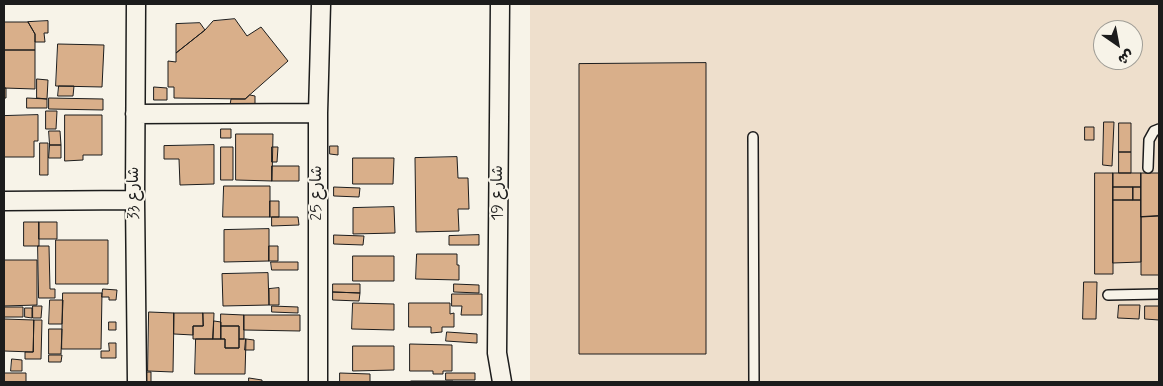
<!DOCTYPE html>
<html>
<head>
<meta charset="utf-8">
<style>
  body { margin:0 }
  #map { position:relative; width:1163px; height:386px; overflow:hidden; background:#f7f3e8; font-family:Mynerve,"Playpen Sans Arabic",sans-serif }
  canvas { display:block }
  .frame { position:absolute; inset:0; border:5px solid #1c1c1c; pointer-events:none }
  .north { position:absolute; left:1093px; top:20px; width:50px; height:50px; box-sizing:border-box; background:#f7f3e8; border:1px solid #9f9d96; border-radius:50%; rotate:147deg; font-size:14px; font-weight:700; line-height:20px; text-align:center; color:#1c1c1c }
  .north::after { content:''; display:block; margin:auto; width:18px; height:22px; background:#1c1c1c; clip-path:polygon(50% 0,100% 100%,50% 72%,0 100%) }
</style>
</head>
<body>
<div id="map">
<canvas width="1163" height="386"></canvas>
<div class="frame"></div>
<div class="north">ش</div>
</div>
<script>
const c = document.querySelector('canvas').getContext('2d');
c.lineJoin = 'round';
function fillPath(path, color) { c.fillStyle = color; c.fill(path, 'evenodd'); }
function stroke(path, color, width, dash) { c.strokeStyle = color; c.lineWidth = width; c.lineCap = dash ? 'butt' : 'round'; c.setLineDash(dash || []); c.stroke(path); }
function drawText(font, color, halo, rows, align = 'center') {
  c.font = font + ' Mynerve,"Playpen Sans Arabic",sans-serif'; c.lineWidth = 4; c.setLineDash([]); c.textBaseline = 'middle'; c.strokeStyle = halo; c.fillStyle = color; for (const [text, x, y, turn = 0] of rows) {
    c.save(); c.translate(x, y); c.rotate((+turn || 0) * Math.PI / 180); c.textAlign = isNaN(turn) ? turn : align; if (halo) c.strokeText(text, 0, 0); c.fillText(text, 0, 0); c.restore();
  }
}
fillPath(new Path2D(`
  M530,4H1159V382H530ZM1103,30H1133V60H1103Z`), '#eedfcc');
const building = new Path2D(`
  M235,19L247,36L261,27L288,61L245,99L174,98V87H168V61L176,62V53L205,30L213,21Z
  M48,21V33H44L45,42H35V34L28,22Z
  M4,22H28L35,34V50H4Z
  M200,23L205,30L176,53V24Z
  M58,44L104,45L102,87L56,86Z
  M4,50H35V89L4,88Z
  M706,63V354H579V64Z
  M37,79L48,80L47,99L37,98Z
  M59,86H74L73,96H58Z
  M154,87L167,88V100H154Z
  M4,88H6V98H4Z
  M250,95L255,96V106L230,105L231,99H245Z
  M27,98L47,99V108H27Z
  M49,98L103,99V110L49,109Z
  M46,111H57L56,129H46Z
  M38,115V141H34V157H4V116Z
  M65,115H102V155H83V160L65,161Z
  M1104,122H1114L1112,166L1103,165Z
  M1119,123H1131V152H1119Z
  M1085,127H1094V140H1085Z
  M221,129H231V138H221Z
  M49,131H60L61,145H50Z
  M236,134H273L272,181L236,180Z
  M40,143H48V175H40Z
  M50,145H61V158H49Z
  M214,145V184L180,185L179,159H164V146Z
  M330,146H338V155L330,154Z
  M221,147H233V180H221Z
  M272,147H278L277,162H272Z
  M1119,152H1131V173H1119Z
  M457,157L458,178H468L469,209H458L459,231L416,232L415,158Z
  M353,158H394L393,184H353Z
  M272,166H299V181H272Z
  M1095,173H1113V274H1095Z
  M1113,173H1141V187H1113Z
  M1141,173H1159V216L1141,217Z
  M224,186H270V217H223Z
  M334,187L360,188L359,197L334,196Z
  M1113,187H1133V200H1113Z
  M1133,187H1141V200H1133Z
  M1113,200H1141V262L1113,263Z
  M270,201H279V217H270Z
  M394,207L395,233L353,234V208Z
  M1159,216V275H1141V217Z
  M272,217H298L299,225L272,226Z
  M24,222H39V246H24Z
  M39,222H57V239H39Z
  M269,229V261L224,262V230Z
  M334,235L364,236L363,245L334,244Z
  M479,235V245H449V236Z
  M56,240H108V284H56Z
  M38,246H49L50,289H55V298H39Z
  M269,246H278V261H269Z
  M417,254H457V265H459V280L416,279Z
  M353,256H394V281H353Z
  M4,260H37V305L4,306Z
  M271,262H298V270H272Z
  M268,273L269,305L223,306L222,274Z
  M1084,282H1097L1096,319H1083Z
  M333,284H360V293L333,292Z
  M454,284L479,285V293L454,292Z
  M279,288V305H269V289Z
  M103,289L117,290L116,300H109V297H102Z
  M333,292L360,293L359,301L333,300Z
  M63,293H102L101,349H62Z
  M452,294H482V315H461L462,306H452Z
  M50,300H63L62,324H49Z
  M353,303L394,304V330L352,329Z
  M409,303H450V314L454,313V327H442V332L431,333V327H409Z
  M1119,305H1140L1139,319L1118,318Z
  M33,306H42L41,318H33Z
  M272,306L298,307V313L272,312Z
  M1145,306H1159V320L1145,319Z
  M4,307H23V317H4Z
  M25,308H32V318L25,317Z
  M149,312L174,313L173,372L148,371Z
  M174,313H203V326H193V335L174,334Z
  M203,313H214L213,339H193V326H203Z
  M221,314L244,315V339H239V326H221Z
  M244,315H300V331L244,330Z
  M4,319L34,320L33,352L4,351Z
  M34,320H42L41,359H25V352H33Z
  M214,321L221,322V339H213Z
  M109,322H116V330H109Z
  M221,326H239V348H225V339H221Z
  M49,329H62L61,354H49Z
  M447,332L477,334V343L446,341Z
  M196,339H225V348H239V339H246L245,374H195Z
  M246,339L254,340V350H245Z
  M109,343H116V358H101V351H109Z
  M410,344L452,345V371H443V374H433V371H410Z
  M353,346H394V370L353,371Z
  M49,355H62L61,362H49Z
  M12,359L22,360V371H11Z
  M145,372H151V382H145Z
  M4,373H26V382H4Z
  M340,373L370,374V382H340Z
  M446,373H475V380H446Z
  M249,378L262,380V382H249Z
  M411,381H453V382H411Z`);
fillPath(building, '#d9af8a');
stroke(building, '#1c1c1c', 1);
const lane = new Path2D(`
  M753,137L754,382
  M1148,168L1149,140L1154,131L1159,129
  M1108,295L1159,294`);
const street = new Path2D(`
  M136,4L135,200L137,382
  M500,4L497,353L502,382
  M135,114L318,113
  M4,201L135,200
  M318,382V113L321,4`);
stroke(lane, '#1c1c1c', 12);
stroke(street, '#1c1c1c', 21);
stroke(lane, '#f7f3e8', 9);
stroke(street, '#f7f3e8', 18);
drawText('16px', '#1c1c1c', '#f7f3e8', [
  ["شارع 33",135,193,-90],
  ["شارع 25",318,193,-90],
  ["شارع 19",499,193,-90]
]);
</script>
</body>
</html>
